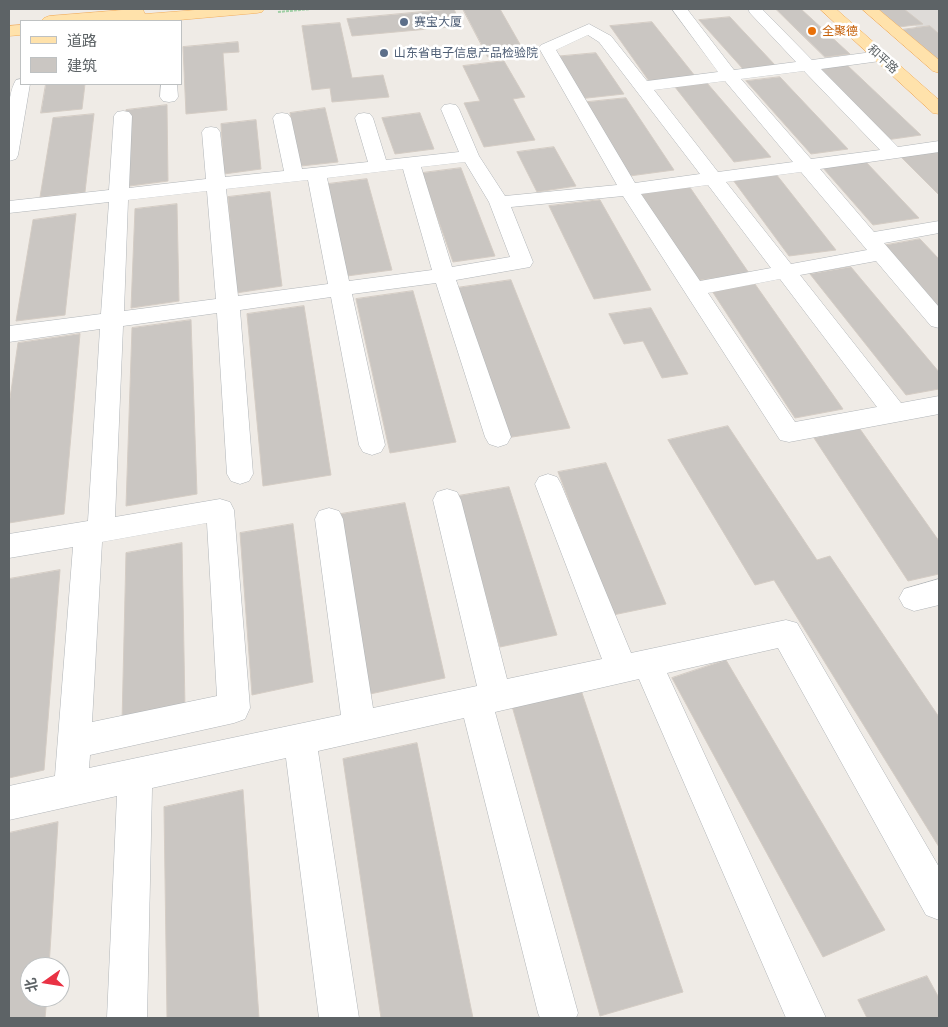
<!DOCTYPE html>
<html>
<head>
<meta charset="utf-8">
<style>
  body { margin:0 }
  #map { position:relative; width:948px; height:1027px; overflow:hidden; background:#efebe6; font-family:Commissioner,"Noto Sans SC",sans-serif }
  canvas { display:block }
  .frame { position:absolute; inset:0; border:10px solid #5d6366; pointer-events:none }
  .legend { position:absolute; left:20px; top:20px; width:162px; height:65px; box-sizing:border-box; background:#fff; border:1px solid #bec1c2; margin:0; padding:6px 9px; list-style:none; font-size:15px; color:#5d6366 }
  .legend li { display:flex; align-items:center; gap:10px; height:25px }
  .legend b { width:25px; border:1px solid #bec1c2 }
  .north { position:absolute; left:20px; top:957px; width:50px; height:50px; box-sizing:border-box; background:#fff; border:1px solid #bec1c2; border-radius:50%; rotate:257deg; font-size:14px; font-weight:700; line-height:20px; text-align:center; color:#5d6366 }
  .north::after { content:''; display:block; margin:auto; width:18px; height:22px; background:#e93244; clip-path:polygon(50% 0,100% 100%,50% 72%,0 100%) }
</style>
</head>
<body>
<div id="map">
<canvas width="948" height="1027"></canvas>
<div class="frame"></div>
<ul class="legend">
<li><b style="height:6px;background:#ffe2ab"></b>道路</li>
<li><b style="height:14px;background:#cac6c2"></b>建筑</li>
</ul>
<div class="north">北</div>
</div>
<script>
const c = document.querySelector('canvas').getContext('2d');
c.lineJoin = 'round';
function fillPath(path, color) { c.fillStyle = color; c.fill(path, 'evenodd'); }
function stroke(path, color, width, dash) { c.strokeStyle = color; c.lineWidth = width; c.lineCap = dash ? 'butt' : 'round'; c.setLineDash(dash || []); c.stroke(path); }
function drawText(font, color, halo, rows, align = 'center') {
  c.font = font + ' Commissioner,"Noto Sans SC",sans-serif'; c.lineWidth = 5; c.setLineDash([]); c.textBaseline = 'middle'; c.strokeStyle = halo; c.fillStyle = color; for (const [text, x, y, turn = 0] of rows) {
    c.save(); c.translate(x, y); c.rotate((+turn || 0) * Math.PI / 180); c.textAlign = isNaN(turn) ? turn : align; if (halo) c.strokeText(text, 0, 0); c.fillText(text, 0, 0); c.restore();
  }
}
fillPath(new Path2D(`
  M894,9H939V45Z`), '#dedbd8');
const building = new Path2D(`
  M454,9L461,26L352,36L347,19Z
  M463,9H500L525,53L488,57Z
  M776,9H801L850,54L825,57Z
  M878,9H904L923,24L899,27Z
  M730,17L775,65L743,69L699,20Z
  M652,22L695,76L649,81L610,26Z
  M340,23L352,78L383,75L389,97L332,102L330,88L312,90L302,26Z
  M930,26L939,34V62L900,30Z
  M238,42L239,52L223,53L227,110L186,114L183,47Z
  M596,53L624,94L578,99L552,57Z
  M504,61L525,97L513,99L535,140L484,147L464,103L480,101L463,66Z
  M847,65L921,135L886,140L815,69Z
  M780,77L848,149L811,154L746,81Z
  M707,83L771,157L734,162L675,87Z
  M46,84H85L82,109L41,113Z
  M626,98L674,170L622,177L578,103Z
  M167,105L168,181L122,187L126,110Z
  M325,108L338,162L301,166L290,113Z
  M420,113L434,149L395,154L382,118Z
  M94,114L85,192L40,197L53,118Z
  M256,120L261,169L224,174L221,124Z
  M554,147L576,186L537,192L517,152Z
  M939,152V195L901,157Z
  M866,162L919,218L873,225L823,168Z
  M461,168L495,256L453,262L422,173Z
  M776,174L836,250L789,256L733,180Z
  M367,179L392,270L347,276L328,184Z
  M689,186L749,273L694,281L640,192Z
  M270,192L282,286L236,293L228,197Z
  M600,200L651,290L594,299L549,206Z
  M177,204L179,301L131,308L135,209Z
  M76,214L65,315L16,321L33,220Z
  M920,239L939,259V310L881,246Z
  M851,267L939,372V389L906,395L810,274Z
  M511,280L570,428L506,438L456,288Z
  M755,284L843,409L795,418L712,291Z
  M413,291L456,442L390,453L356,299Z
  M304,306L331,475L263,486L247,314Z
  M651,308L688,374L662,378L643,341L624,344L609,314Z
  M191,320L197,494L126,506L132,328Z
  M80,334L64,514L9,523V405L18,343Z
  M728,426L817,560L830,556L939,717V847L774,580L755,585L668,440Z
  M860,429L939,541V574L908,581L814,438Z
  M606,463L666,604L613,615L558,472Z
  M509,487L557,635L500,647L458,496Z
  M405,503L445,678L370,694L341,514Z
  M293,524L313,682L252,695L240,533Z
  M182,543L185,708L122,722L126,553Z
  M60,570L44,770L9,778V579Z
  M726,660L885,930L823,957L672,678Z
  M581,690L683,992L600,1016L512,706Z
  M417,743L473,1018H381L343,759Z
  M243,790L259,1018H167L164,807Z
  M58,822L49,967H30V997H47L45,1018H9V833Z
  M927,976L939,998V1018H867L858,1000Z`);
fillPath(building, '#cac6c2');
stroke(building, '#d4ccc4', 1);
const minor = new Path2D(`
  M672,9H687L734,70L796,62L750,13L748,9H762L812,60L880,51L886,53L888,56L886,59L880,61L821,69L898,147L939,141V152L820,169L874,232L939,221V233L884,243L939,307V328L931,326L876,261L800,275L901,403L939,396V414L789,442L780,440L623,196L511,207L533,262L530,267L456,280L511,437L507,444L498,447L489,444L485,437L436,283L352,294L385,445L381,452L372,455L363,452L359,445L331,297L240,310L253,474L249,481L240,484L231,481L227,474L217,313L123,326L115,517L220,499L230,502L234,510L250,708L245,719L234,723L90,755L89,768L341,715L315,519L319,511L329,508L339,511L343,519L373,708L477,686L433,500L437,492L447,489L457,492L461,500L507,679L602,659L535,484L539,477L548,474L557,477L561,484L631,653L786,620L797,623L939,867V920L926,915L778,648L667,673L826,1018H786L639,679L495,712L578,1013L576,1018H540L538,1013L464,718L318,751L359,1018H319L286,758L152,788L147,1018H107L117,796L9,820V786L55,776L73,547L9,558V534L88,521L100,329L9,342V326L101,314L109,202L9,213V201L109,190L114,116L117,112L123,111L129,112L132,116L129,188L206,179L202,132L205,128L211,127L217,128L220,132L225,177L284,171L273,118L276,114L282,113L288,114L291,118L302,169L368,162L355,118L358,114L364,113L370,114L373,118L386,160L459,152L441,109L444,105L450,104L456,105L459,109L479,156L505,196L617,185L539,48L541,45L589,24L611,36L647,81L718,72ZM588,35L599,42L700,174L635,183L556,50ZM804,71L880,150L811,159L741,79ZM725,81L793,162L718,172L654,90ZM465,162L489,202L510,257L452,267L421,167ZM403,169L432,270L349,281L327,178ZM801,172L867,250L791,264L726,182ZM308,180L328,284L238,296L226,189ZM708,185L771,268L700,281L641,194ZM207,191L216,299L124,311L128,200ZM780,279L877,407L795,422L708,293ZM207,523L217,696L92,722L102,542Z
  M21,79V84H30L18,155L16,159L9,161C8,141 5,97 16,80Z
  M161,84H177L178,97L175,101L169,102L163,101L160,97Z
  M939,579V605L914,611L904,607L899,598L904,589Z`);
const major = new Path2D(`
  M135,9L143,10L145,14L208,9H264L262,12L257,13L168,21H41L44,18L49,16Z
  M820,9H836L939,100V114L933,113Z
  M862,9H878L939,60V73L933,71Z
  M21,25V35L9,36V26Z`);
stroke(minor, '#b1b5b8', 1);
stroke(major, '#f1ad5d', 1);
stroke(new Path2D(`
  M278,12L311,9`), '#9fcfa5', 2, [3, 1]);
fillPath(minor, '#fff');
fillPath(major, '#ffe2ab');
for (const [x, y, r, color] of [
  [404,22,5,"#5c6f8a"],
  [812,31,5,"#e8710a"],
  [384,53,5,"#5c6f8a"]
]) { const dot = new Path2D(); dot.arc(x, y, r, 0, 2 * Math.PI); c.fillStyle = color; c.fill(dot); stroke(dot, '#fff', 2); }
drawText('12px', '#4e5e75', '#fff', [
  ["赛宝大厦",414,22],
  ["山东省电子信息产品检验院",394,53]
], 'left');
drawText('12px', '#c56008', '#fff', [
  ["全聚德",822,31]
], 'left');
drawText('12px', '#5d6366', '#fff', [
  ["和平路",883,59,42]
]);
</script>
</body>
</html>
